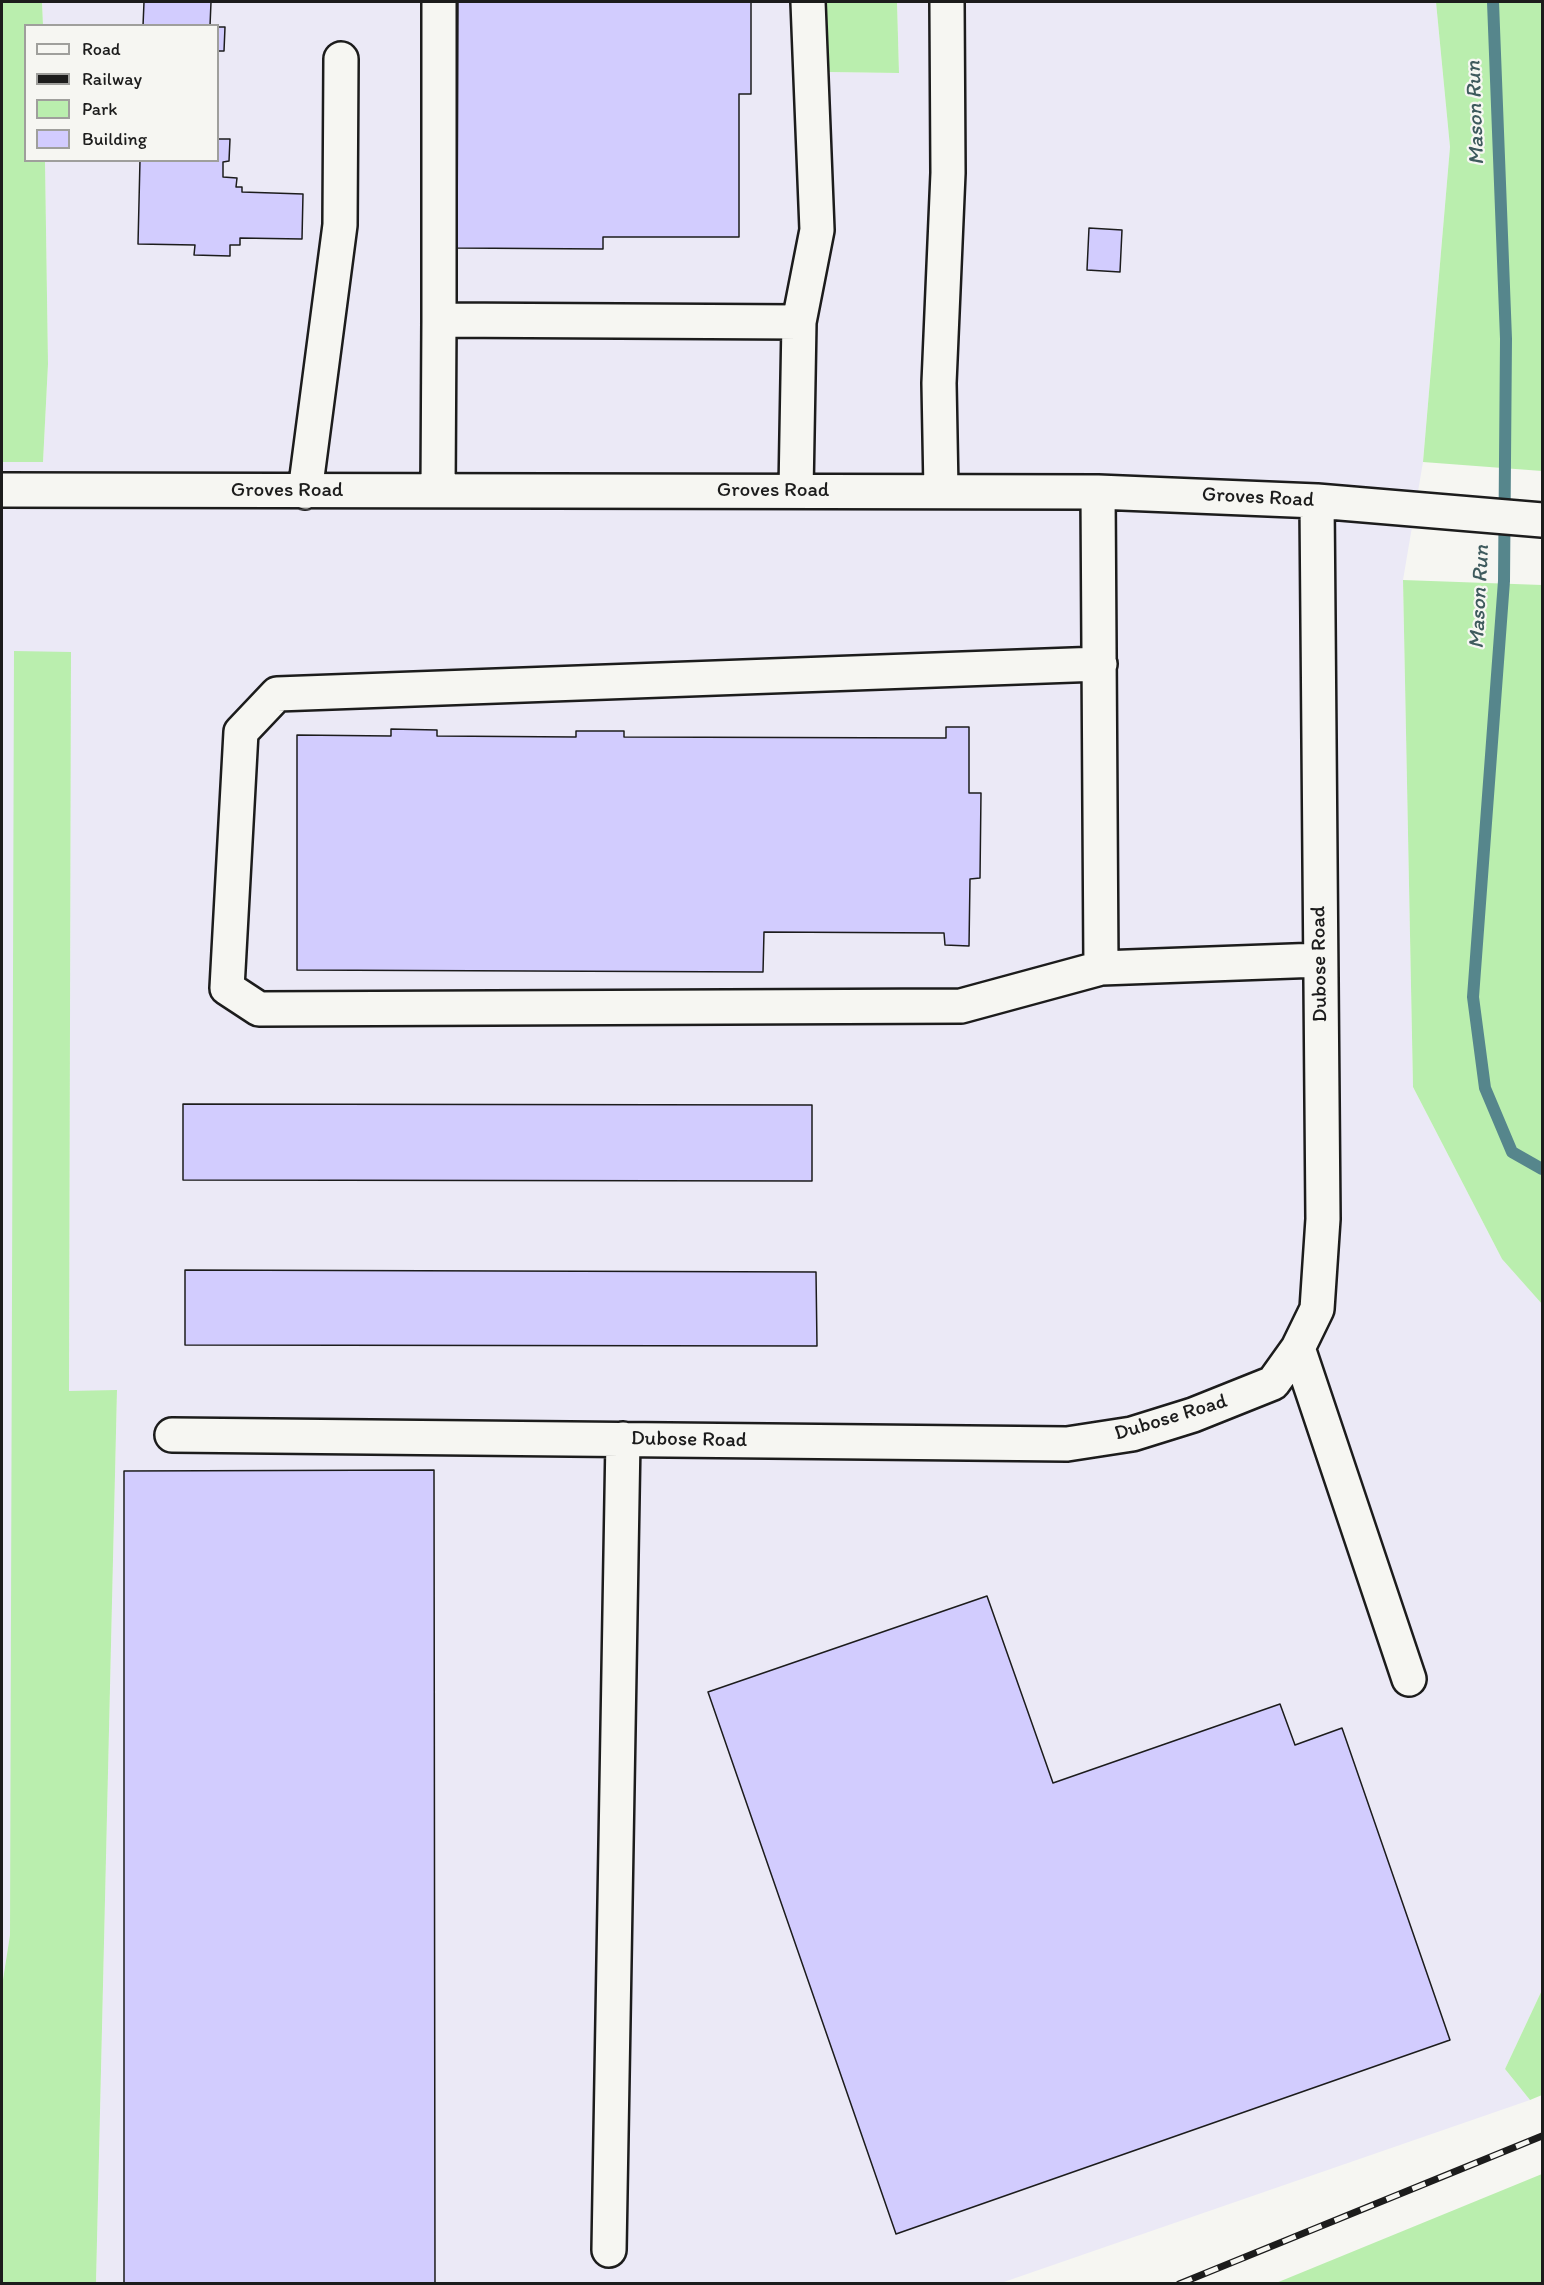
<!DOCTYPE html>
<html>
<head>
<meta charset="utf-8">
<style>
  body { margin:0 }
  #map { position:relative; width:1544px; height:2285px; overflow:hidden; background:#f6f6f2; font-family:Itim,sans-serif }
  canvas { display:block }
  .frame { position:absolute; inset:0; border:3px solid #1c1c1c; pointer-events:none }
  .legend { position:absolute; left:24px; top:24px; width:195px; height:138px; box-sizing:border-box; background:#f6f6f2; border:2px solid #9f9f9c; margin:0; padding:8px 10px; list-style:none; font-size:18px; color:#1c1c1c }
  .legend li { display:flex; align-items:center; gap:12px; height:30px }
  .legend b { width:30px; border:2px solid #9f9f9c }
</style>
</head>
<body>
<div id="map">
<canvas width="1544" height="2285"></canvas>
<div class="frame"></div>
<ul class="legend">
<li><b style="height:8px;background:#f6f6f2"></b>Road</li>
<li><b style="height:8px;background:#1c1c1c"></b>Railway</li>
<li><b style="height:16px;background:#baeeae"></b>Park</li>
<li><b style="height:16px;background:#d2ccfe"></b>Building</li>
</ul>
</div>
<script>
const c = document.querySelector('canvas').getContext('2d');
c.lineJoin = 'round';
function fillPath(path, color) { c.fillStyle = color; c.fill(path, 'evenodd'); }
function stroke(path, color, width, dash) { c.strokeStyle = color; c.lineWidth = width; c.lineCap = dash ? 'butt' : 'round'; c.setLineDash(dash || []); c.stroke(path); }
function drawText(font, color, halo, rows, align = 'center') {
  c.font = font + ' Itim,sans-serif'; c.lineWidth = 4.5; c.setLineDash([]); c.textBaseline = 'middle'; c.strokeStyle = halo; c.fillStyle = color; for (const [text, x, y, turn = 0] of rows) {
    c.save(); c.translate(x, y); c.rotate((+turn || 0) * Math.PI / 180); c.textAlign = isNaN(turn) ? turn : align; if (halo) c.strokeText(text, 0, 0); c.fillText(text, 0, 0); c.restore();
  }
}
fillPath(new Path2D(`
  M42,2H825L829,72L899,73L897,2H1436L1450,147L1423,462L1403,580L1413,1087L1502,1259L1542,1304V1990L1505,2069L1530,2100L1001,2283H96L117,1391H69L71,652L10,1935L2,1986V462H43L48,364L45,161L218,160V26L43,25Z`), '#ebe9f6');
fillPath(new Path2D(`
  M2,2H42L43,25L26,26V160L45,161L48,364L43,462H2Z
  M825,2H897L899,73L829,72Z
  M1436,2H1542V471L1423,462L1450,147Z
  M1403,580L1542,585V1304L1502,1259L1413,1087Z
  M14,651L71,652L69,1391L117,1390L96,2283H2V1986L10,1935Z
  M1542,1990V2095L1530,2100L1505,2069Z
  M1542,2174V2283H1276Z`), '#baeeae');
stroke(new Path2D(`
  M1493,2L1506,339L1504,581L1473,997L1485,1088L1512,1152L1542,1169`), '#56868c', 12);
const building = new Path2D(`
  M144,2H211L210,26H143Z
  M458,2H751V94H739V237H603V249L457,248Z
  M218,27H225L224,51H218Z
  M218,139H230L229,161L223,162V177L237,178L236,187H242V192L303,194L302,239L240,238V245H230V256L194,255L195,245L138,244L140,160H218Z
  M1089,228L1122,230L1120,272L1087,270Z
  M946,727H969V793H981L980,878L970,879L969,946L945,945L944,933L764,932L763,972L297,970V735L391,736V729L437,730V736L576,737V731H624V737L946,738Z
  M183,1104L812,1105V1181L183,1180Z
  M185,1270L816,1272L817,1346L185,1345Z
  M434,1470L435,2284H124V1471Z
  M987,1596L1053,1783L1280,1704L1295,1745L1342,1728L1450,2040L896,2234L708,1692Z`);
fillPath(building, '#d2ccfe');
stroke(building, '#1c1c1c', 1.5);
const minor = new Path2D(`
  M439,2V320
  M799,322L817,230L808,2
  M2,490L1098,492L1317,501L1542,520
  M941,490L939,383L948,173L947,2
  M438,491L439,320L799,322L796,491
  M305,492L340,225L341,59
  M1098,492L1101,968L1320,960
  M1100,664L277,694L241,732L227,988L259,1009L961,1006L1101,968
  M1298,1348L1409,1679
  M172,1435L1067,1444L1132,1434L1193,1415L1273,1383L1298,1348L1317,1309L1323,1219L1317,501
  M609,2250L623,1439`);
stroke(minor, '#1c1c1c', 38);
stroke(minor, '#f6f6f2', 33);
const rail = new Path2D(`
  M1179,2284L1542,2136`);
stroke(rail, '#1c1c1c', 7);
stroke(rail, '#f6f6f2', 4.5, [14]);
drawText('21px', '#1c1c1c', '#f6f6f2', [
  ["Groves Road",287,491],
  ["Groves Road",773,491],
  ["Groves Road",1258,498,3],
  ["Dubose Road",1320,964,-91],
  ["Dubose Road",1171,1418,-17],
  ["Dubose Road",689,1440,1]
]);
drawText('italic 22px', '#3e5a5d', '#f6f6f2', [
  ["Mason Run",1476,113,-92],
  ["Mason Run",1480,597,-87]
]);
</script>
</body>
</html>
